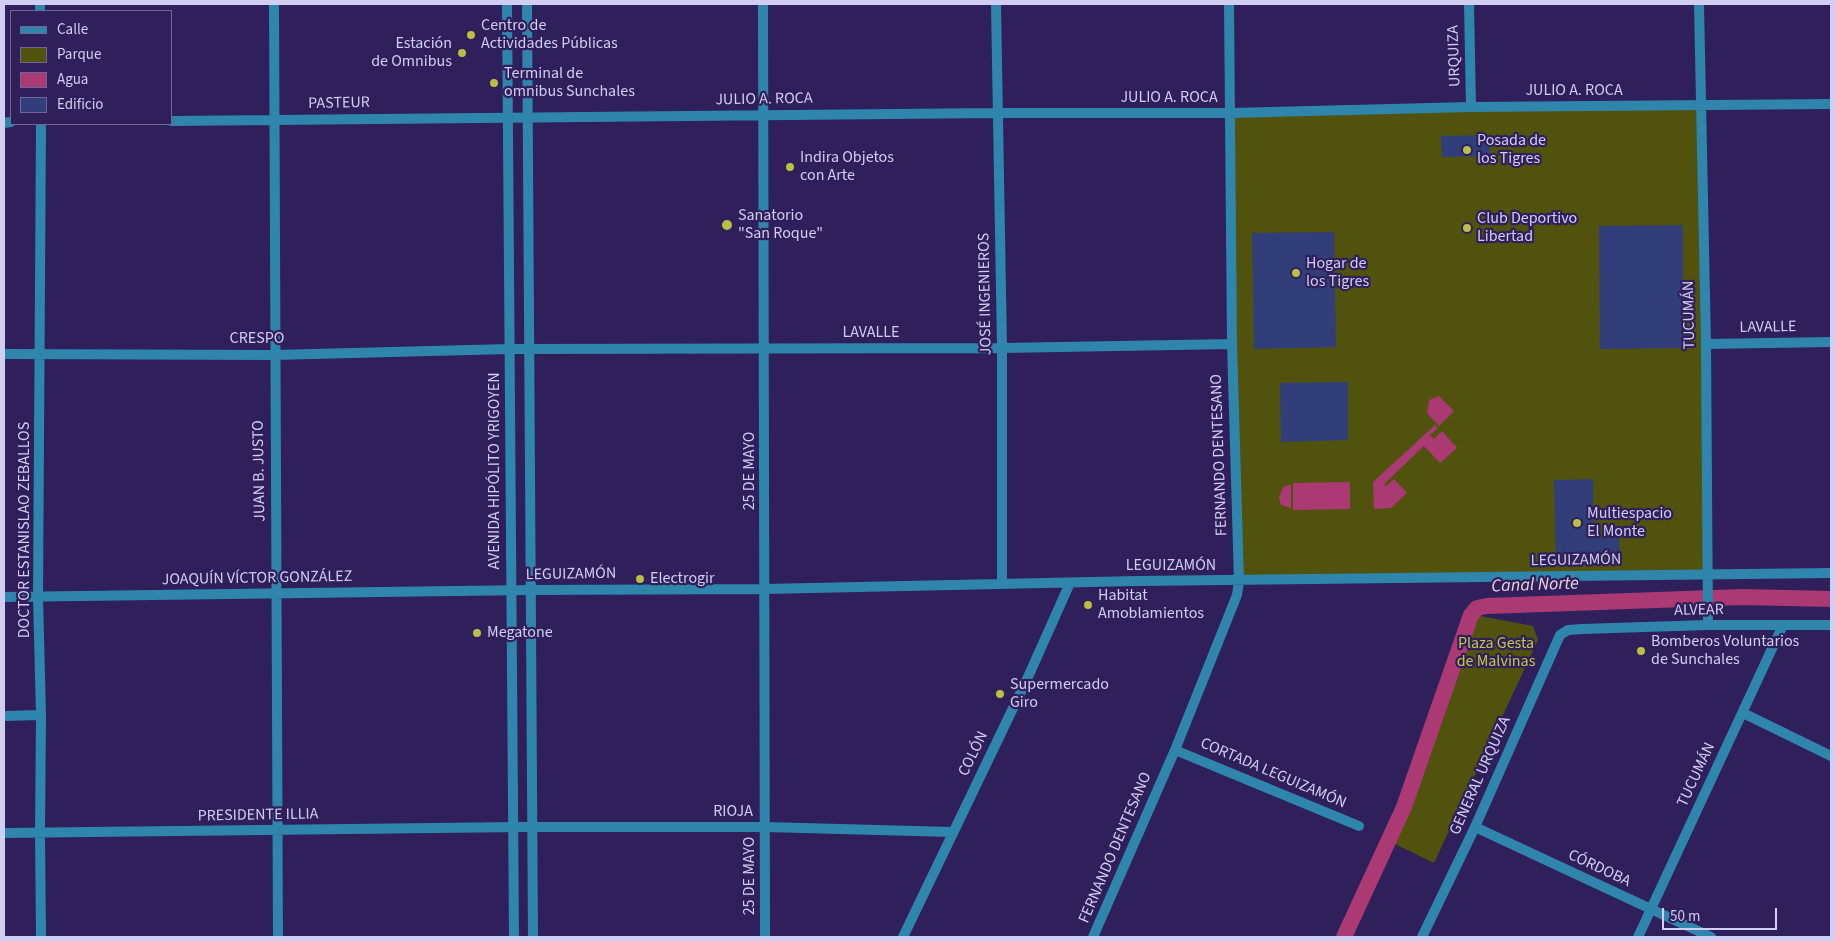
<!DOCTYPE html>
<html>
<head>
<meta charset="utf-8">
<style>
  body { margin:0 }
  #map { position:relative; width:1835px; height:941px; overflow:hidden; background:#2f1f5b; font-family:"Source Sans 3",sans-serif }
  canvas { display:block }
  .frame { position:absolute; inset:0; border:5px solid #d2cdf2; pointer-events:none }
  .legend { position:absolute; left:10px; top:10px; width:162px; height:115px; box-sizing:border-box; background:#2f1f5b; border:1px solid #706597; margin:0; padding:6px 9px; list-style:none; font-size:15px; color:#d2cdf2 }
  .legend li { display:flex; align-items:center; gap:10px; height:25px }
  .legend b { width:25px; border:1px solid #706597 }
  .scale { position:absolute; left:1662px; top:908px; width:115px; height:22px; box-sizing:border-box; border:2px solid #d2cdf2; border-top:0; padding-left:6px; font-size:15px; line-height:18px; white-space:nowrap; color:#d2cdf2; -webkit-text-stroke:4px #2f1f5b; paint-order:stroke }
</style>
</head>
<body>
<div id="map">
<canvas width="1835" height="941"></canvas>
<div class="frame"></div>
<ul class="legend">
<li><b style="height:6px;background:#2f85ab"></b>Calle</li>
<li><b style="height:14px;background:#50520e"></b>Parque</li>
<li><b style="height:14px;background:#aa3974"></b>Agua</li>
<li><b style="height:14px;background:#313e7a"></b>Edificio</li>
</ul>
<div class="scale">50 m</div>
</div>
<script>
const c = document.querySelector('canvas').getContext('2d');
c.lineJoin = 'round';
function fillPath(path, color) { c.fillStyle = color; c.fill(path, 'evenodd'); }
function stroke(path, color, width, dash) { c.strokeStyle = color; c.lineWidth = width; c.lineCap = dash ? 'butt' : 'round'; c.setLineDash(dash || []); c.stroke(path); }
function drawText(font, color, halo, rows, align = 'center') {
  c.font = font + ' "Source Sans 3",sans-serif'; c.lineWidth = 4.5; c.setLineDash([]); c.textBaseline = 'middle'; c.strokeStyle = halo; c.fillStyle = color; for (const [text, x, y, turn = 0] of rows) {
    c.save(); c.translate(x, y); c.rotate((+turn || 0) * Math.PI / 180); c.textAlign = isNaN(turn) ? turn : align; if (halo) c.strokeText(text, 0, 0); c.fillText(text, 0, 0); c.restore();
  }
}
fillPath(new Path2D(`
  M1701,105L1709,574L1239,581L1230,113Z
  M1475,615L1533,626L1538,640L1434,863L1395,844Z`), '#50520e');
fillPath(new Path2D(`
  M1439,396L1454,411L1439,426L1427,413L1429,400Z
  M1435,425L1438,428L1430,435L1434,439L1442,431L1457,448L1440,463L1424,446L1384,484L1386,486L1394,479L1407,493L1391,508L1374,509L1373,482Z
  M1350,482V509L1293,510V483Z
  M1291,484V508L1281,505L1279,497L1283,487Z`), '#aa3974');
stroke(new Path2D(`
  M1344,937L1404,807L1471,615L1477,608L1487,606L1742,597L1831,599`), '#aa3974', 16);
fillPath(new Path2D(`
  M1490,135V156L1442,157L1441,136Z
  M1683,225V348L1600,349L1599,226Z
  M1334,232L1336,347L1254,349L1252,233Z
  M1348,382V440L1281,442L1280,383Z
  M1593,479L1594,537L1619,536L1620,557L1556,559L1554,480Z`), '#313e7a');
stroke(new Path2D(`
  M40,4V11
  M274,4L278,937
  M763,4L765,937
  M996,4L1002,348V583
  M1469,4L1471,107
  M1699,4L1706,344L1708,625
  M171,121L997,113H1230L1471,107L1831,104
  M4,123L11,122
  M41,124L38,597L41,715L40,833L41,937
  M1706,344L1831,342
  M4,354L274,355L509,349L1002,348L1232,344
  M4,597L531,590L765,589L1138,581L1831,573
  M1743,713L1831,756
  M4,716L41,715
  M1175,750L1359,826
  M1475,827L1711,937
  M4,833L521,827H765L952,832
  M903,937L1028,677L1070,583
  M1093,937L1175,750L1237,595L1239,581L1232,344L1229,4
  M1422,937L1475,827L1560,635L1568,630L1582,629L1708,625H1831
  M1638,937L1783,625`), '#2f85ab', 10);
stroke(new Path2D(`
  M507,4L514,937
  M527,4L533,937`), '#2f85ab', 10);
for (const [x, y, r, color] of [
  [471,35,5,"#bbc045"],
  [462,53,5,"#bbc045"],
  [494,83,5,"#bbc045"],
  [1467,150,5,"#bbc045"],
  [790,167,5,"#bbc045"],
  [727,225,6,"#bbc045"],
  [1467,228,5,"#bbc045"],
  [1296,273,5,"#bbc045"],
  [1577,523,5,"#bbc045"],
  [640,579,5,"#bbc045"],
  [1088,605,5,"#bbc045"],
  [477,633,5,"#bbc045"],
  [1641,651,5,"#bbc045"],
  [1000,694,5,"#bbc045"]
]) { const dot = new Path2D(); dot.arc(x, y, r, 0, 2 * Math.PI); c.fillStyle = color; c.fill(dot); stroke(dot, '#2f1f5b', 2); }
drawText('16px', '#d2cdf2', '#2f1f5b', [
  ["Centro de",481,26],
  ["Actividades Públicas",481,44],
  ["Estación",452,44,"right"],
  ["de Omnibus",452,62,"right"],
  ["Terminal de",504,74],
  ["omnibus Sunchales",504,92],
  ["Posada de",1477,141],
  ["los Tigres",1477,159],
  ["Indira Objetos",800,158],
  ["con Arte",800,176],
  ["Sanatorio",738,216],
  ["\"San Roque\"",738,234],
  ["Club Deportivo",1477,219],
  ["Libertad",1477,237],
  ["Hogar de",1306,264],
  ["los Tigres",1306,282],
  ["Multiespacio",1587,514],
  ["El Monte",1587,532],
  ["Electrogir",650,579],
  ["Habitat",1098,596],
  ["Amoblamientos",1098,614],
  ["Megatone",487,633],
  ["Bomberos Voluntarios",1651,642],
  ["de Sunchales",1651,660],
  ["Supermercado",1010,685],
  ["Giro",1010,703]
], 'left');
drawText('16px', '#d2cdf2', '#2f1f5b', [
  ["URQUIZA",1455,56,-92],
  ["JULIO A. ROCA",1574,91],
  ["JULIO A. ROCA",1169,98],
  ["JULIO A. ROCA",764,100,-1],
  ["PASTEUR",339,104,-1],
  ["JOSÉ INGENIEROS",986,294,-91],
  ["TUCUMÁN",1690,315,-91],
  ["LAVALLE",1768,328,-1],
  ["LAVALLE",871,333],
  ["CRESPO",257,339],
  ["FERNANDO DENTESANO",1220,455,-92],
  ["JUAN B. JUSTO",260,471,-91],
  ["AVENIDA HIPÓLITO YRIGOYEN",495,471,-90],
  ["25 DE MAYO",750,471,-90],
  ["DOCTOR ESTANISLAO ZEBALLOS",25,530,-90],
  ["LEGUIZAMÓN",1576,561,-1],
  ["LEGUIZAMÓN",1171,566],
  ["LEGUIZAMÓN",571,575,-1],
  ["JOAQUÍN VÍCTOR GONZÁLEZ",257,579,-1],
  ["ALVEAR",1699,611,-1],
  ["COLÓN",974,754,-64],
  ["CORTADA LEGUIZAMÓN",1273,774,23],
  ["TUCUMÁN",1697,775,-65],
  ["GENERAL URQUIZA",1481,776,-66],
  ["RIOJA",733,812],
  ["PRESIDENTE ILLIA",258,816,-1],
  ["FERNANDO DENTESANO",1116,848,-67],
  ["CÓRDOBA",1599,869,25],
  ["25 DE MAYO",750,876,-90]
]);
drawText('16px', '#c4c945', '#2f1f5b', [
  ["Plaza Gesta",1496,644],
  ["de Malvinas",1496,662]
]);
drawText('italic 18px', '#f1d2df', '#2f1f5b', [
  ["Canal Norte",1535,586,-2]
]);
</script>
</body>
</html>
